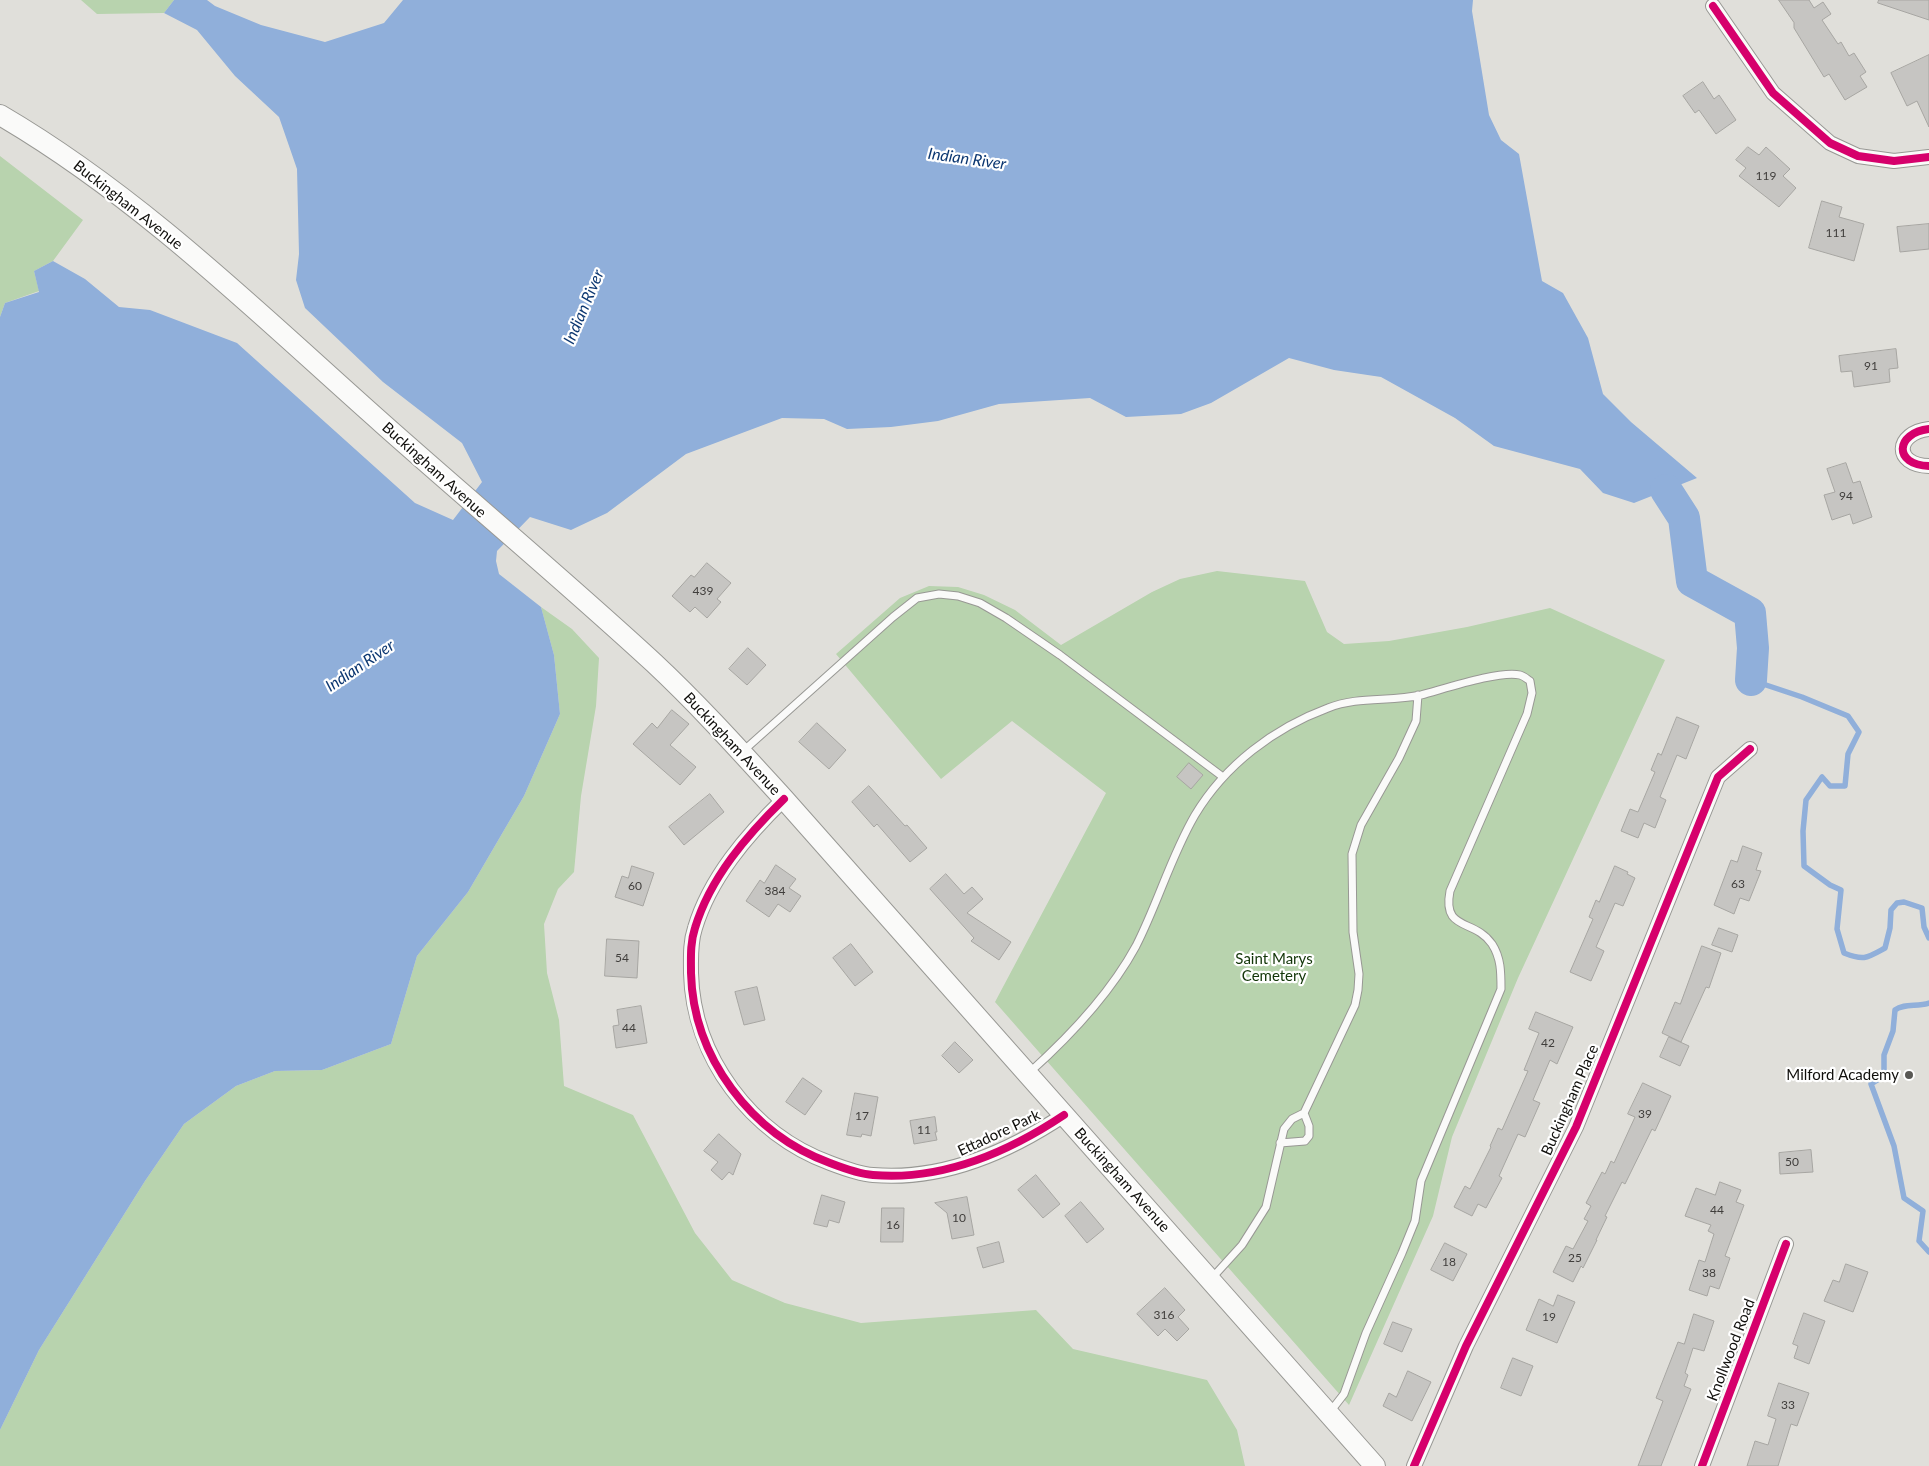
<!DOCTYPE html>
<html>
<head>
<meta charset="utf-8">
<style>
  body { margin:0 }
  canvas { display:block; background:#e0dfda }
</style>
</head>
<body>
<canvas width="1929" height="1466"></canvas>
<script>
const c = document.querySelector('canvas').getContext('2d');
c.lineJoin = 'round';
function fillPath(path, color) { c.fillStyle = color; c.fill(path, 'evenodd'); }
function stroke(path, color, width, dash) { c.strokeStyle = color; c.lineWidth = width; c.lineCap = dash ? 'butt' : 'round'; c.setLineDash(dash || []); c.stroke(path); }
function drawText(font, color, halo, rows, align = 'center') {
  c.font = font + ' Lato,sans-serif'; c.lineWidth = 4.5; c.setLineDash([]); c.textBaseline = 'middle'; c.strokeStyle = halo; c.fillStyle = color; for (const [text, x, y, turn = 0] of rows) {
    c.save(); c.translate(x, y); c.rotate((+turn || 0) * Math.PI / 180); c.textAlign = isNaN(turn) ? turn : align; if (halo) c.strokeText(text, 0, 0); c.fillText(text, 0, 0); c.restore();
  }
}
fillPath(new Path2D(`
  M81,0H174L164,13L97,14Z
  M0,156L83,220L53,261L34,271L39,291L5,303L0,317Z
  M1217,571L1305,581L1327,632L1344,644L1389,641L1467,627L1550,608L1665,660L1518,978L1452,1137L1433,1216L1349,1405L995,1002L1106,793L1012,721L941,779L836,654L900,598L929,586L958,587L984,595L1015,610L1061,645L1152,592L1180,579Z
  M541,607L572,629L599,658L596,706L581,796L574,872L558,889L544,924L547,973L559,1020L564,1086L633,1115L695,1233L732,1280L785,1303L861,1323L1036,1310L1073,1349L1207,1380L1237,1430L1245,1466H0V1430L39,1350L145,1181L184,1124L236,1086L275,1071L322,1070L391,1044L417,956L468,892L524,796L560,714L554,655Z`), '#b8d3ae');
fillPath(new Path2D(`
  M174,0H207L215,6L261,25L325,42L384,23L403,0H1473L1472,11L1489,115L1501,140L1519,154L1542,281L1563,293L1588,338L1603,394L1631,422L1697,478L1634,503L1603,493L1580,469L1494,446L1455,418L1381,377L1334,370L1289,358L1211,403L1181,414L1126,417L1090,398L999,404L938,421L891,427L847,429L824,419L782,418L686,454L607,513L571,530L530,517L497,551L496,561L499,574L541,607L554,655L560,714L524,796L468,892L417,956L391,1044L322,1070L275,1071L236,1086L184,1124L145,1181L39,1350L0,1430V317L5,303L39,292L34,271L53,261L85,279L119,307L150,310L237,343L415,503L453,520L482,482L462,443L383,382L305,308L296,280L299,254L297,169L279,117L235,76L197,30L164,13Z`), '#90afda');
stroke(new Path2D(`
  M1751,680L1802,697L1848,716L1859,732L1848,754L1845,786H1830L1822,777L1806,800L1803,831L1804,866L1830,885L1841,890L1837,929L1844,953C1864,961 1867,958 1885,948L1890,928L1891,910L1897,903L1904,902L1922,908L1924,927L1929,938
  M1929,1003C1917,1007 1904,1003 1895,1010L1893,1031L1884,1055V1076L1871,1084L1894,1146L1904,1198L1923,1211L1919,1241L1929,1252`), '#90afda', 5.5);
stroke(new Path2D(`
  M1666,490L1684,518L1692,581L1750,613L1753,648L1751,680`), '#90afda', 32);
const building = new Path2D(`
  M1779,0H1809L1814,8L1823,2L1831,14L1822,20L1838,44L1841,42L1849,56L1854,53L1866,72L1860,76L1867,87L1845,100L1829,74L1824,77L1794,28V23Z
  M1879,0H1929V20L1878,3Z
  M1929,55V127L1917,101L1907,106L1891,73Z
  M1703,82L1714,99L1719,95L1736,120L1716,134L1699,110L1695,113L1683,96Z
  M1748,147L1759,155L1766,147L1790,169L1783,176L1796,188L1779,207L1739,176L1746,168L1736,160Z
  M1822,201L1842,207L1839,217L1864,224L1854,261L1809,248Z
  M1929,224V249L1900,252L1897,227Z
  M1896,349L1898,368L1889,369L1890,382L1854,387L1852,371L1841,372L1839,356Z
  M1846,463L1853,483L1860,481L1872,517L1853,524L1850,514L1832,520L1824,495L1835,492L1827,469Z
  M707,563L731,583L717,599L721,602L707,618L695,607L690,612L672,596L691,575L694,577Z
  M748,648L766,665L747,685L729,669Z
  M672,710L689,724L670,745L696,767L680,785L633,744L652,723L657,728Z
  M1677,717L1699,726L1686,759L1677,755L1660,797L1666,800L1655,828L1644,823L1638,838L1621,831L1630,809L1638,812L1655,772L1651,770L1658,753L1661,755Z
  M817,723L846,750L829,769L799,742Z
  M1189,763L1203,775L1191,789L1177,777Z
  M869,786L905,826L907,825L927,848L910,862L877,824L874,827L852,802Z
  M710,794L724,812L684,845L669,827Z
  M1743,846L1762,853L1756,870L1761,871L1749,901L1740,898L1734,914L1714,905L1731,860L1737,862Z
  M776,865L796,879L789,888L801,896L790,912L778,904L769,917L746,901L760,880L764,883Z
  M632,866L654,873L643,906L615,897L622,876L628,878Z
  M1615,866L1628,872L1627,874L1635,878L1623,906L1615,903L1596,947L1604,951L1591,981L1570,972L1593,919L1589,917L1596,900L1599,902Z
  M946,874L964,894L972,887L983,899L967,913L1011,942L999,960L971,941L974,938L930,889Z
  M1719,928L1738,935L1732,952L1712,945Z
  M607,939L639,941L637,978L605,976Z
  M851,944L873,972L855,986L833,958Z
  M1702,946L1721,953L1709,988L1706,987L1681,1042L1662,1033L1675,1002L1680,1004Z
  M757,987L765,1020L744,1025L735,992Z
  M641,1006L647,1043L616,1048L613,1026L619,1025L617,1010Z
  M1536,1012L1573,1027L1557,1064L1550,1060L1533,1100L1540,1103L1525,1137L1518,1134L1499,1176L1502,1178L1486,1208L1478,1204L1472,1216L1454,1207L1465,1186L1470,1189L1491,1147L1490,1146L1498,1128L1502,1130L1528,1071L1524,1070L1539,1033L1529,1029Z
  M1669,1037L1689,1046L1680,1066L1660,1057Z
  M955,1042L973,1060L959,1073L942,1056Z
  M803,1078L822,1091L805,1115L786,1102Z
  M1643,1083L1671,1096L1655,1131L1652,1129L1625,1184L1622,1182L1605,1216L1607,1217L1596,1240H1597L1583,1268L1581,1266L1573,1282L1553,1272L1566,1246L1573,1249L1588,1221L1584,1219L1591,1206L1586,1203L1602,1172L1605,1174L1611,1161L1614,1163L1635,1117L1628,1114Z
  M855,1093L878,1097L871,1136L862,1134L861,1137L847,1135Z
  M935,1117L937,1132H935L937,1140L914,1144L910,1121Z
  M719,1134L741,1154L733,1175L729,1172L722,1180L711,1170L718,1162L704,1151Z
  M1811,1150L1813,1172L1780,1174L1779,1153Z
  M1036,1175L1060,1204L1043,1218L1018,1190Z
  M1720,1182L1741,1190L1736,1202L1744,1205L1725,1256L1730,1258L1719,1289L1710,1286L1707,1296L1689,1290L1699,1260L1705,1262L1714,1234L1708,1231L1711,1225L1685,1216L1696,1188L1715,1195Z
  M822,1195L845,1202L839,1223L829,1220L827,1227L814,1224Z
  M967,1197L974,1235L952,1239L947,1213L935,1203Z
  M1081,1202L1104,1229L1087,1243L1065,1216Z
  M882,1208H904L903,1242H881Z
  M999,1242L1004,1262L983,1268L977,1248Z
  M1445,1243L1467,1254L1453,1281L1431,1270Z
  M1846,1264L1868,1272L1853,1312L1824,1301L1833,1280L1839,1282Z
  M1165,1288L1185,1310L1178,1317L1189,1329L1177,1341L1165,1329L1158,1336L1137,1314Z
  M1558,1295L1575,1302L1557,1343L1526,1330L1539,1299L1553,1306Z
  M1804,1313L1825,1321L1809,1364L1794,1358L1798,1346L1793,1344Z
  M1694,1314L1714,1321L1704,1351L1693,1348L1685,1373L1688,1375L1684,1386L1691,1389L1661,1466H1638L1663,1401L1656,1398L1678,1342L1684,1344Z
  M1393,1322L1412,1329L1402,1352L1384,1344Z
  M1513,1358L1533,1366L1521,1396L1501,1388Z
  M1408,1371L1431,1382L1412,1421L1383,1406L1389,1393L1396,1397Z
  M1779,1383L1809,1393L1797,1426L1791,1424L1778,1466H1747L1755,1441L1768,1445L1776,1419L1768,1416Z`);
fillPath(building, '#c6c5c2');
stroke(building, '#a7a6a2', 1);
const lane = new Path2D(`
  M742,752L893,617L917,598L939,594L958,596L980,603L1006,618L1060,655L1223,777
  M1030,1072C1070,1036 1110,994 1136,946C1158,903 1171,856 1195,815C1225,765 1274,728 1328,708C1358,696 1390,702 1421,695C1444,689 1500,670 1520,675C1524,676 1527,679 1530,681L1532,693L1527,714L1450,891C1442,932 1474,918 1492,944C1501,958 1501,972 1501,989L1421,1181L1415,1221L1402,1253L1366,1333L1344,1394L1330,1412
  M1280,1143L1305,1141L1309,1136V1126L1304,1113
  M1212,1278L1242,1245L1266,1207L1284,1129L1292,1119L1304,1113L1355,1005L1358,990L1359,974L1353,932L1352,854L1361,825L1399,758L1416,721L1418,695`);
const street = new Path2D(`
  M1713,6L1773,93L1830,143L1858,156L1894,161L1929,157
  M1929,429C1895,433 1893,465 1929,466
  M784,799C747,835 710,878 695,928C690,943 691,958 691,973C693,1057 751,1134 830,1163C843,1168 859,1174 873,1175C942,1181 1007,1153 1064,1115
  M1414,1466L1466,1346L1576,1127L1718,777L1750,749
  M1702,1466L1786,1244`);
const secondary = new Path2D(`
  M0,115C142,198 260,315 383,424C473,504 565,581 654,663C700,706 742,753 784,799L1375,1466`);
stroke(lane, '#989894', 9);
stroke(street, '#989894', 16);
stroke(secondary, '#989894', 22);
stroke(lane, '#fafaf9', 7);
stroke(street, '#fafaf9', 14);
stroke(secondary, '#fafaf9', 20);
stroke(new Path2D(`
  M1713,6L1773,93L1830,143L1858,156L1894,161L1929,157
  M1929,429C1895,433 1893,465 1929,466
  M784,799C747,835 710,878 695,928C690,943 691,958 691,973C693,1057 751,1134 830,1163C843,1168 859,1174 873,1175C942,1181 1007,1153 1064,1115
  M1414,1466L1466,1346L1576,1127L1718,777L1750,749
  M1702,1466L1786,1244`), '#d6006c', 8);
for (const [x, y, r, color] of [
  [1909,1075,5,"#595854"]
]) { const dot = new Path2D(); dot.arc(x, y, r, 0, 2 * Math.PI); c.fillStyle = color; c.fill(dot); stroke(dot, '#fff', 2); }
drawText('12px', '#403e3c', null, [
  ["119",1766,176],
  ["111",1836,233],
  ["91",1871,366],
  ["94",1846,496],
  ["439",703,591],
  ["63",1738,884],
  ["60",635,886],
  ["384",775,891],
  ["54",622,958],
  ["44",629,1028],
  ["42",1548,1043],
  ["39",1645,1114],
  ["17",862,1116],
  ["11",924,1130],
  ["50",1792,1162],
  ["44",1717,1210],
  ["10",959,1218],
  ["16",893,1225],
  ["25",1575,1258],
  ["18",1449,1262],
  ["38",1709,1273],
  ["316",1164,1315],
  ["19",1549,1317],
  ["33",1788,1405]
]);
drawText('15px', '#100f0c', '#fff', [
  ["Buckingham Avenue",128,205,38],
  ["Buckingham Avenue",434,470,42],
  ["Buckingham Avenue",732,744,47],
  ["Buckingham Place",1570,1100,-66],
  ["Ettadore Park",999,1133,-25],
  ["Buckingham Avenue",1122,1180,48],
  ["Knollwood Road",1731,1350,-69]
]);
drawText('15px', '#123508', '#fff', [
  ["Saint Marys",1274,959],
  ["Cemetery",1274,976]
]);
drawText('15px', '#100f0c', '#fff', [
  ["Milford Academy",1899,1075]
], 'right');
drawText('italic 16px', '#0c3771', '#fff', [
  ["Indian River",967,159,8],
  ["Indian River",584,307,-67],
  ["Indian River",360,666,-34]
]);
</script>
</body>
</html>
